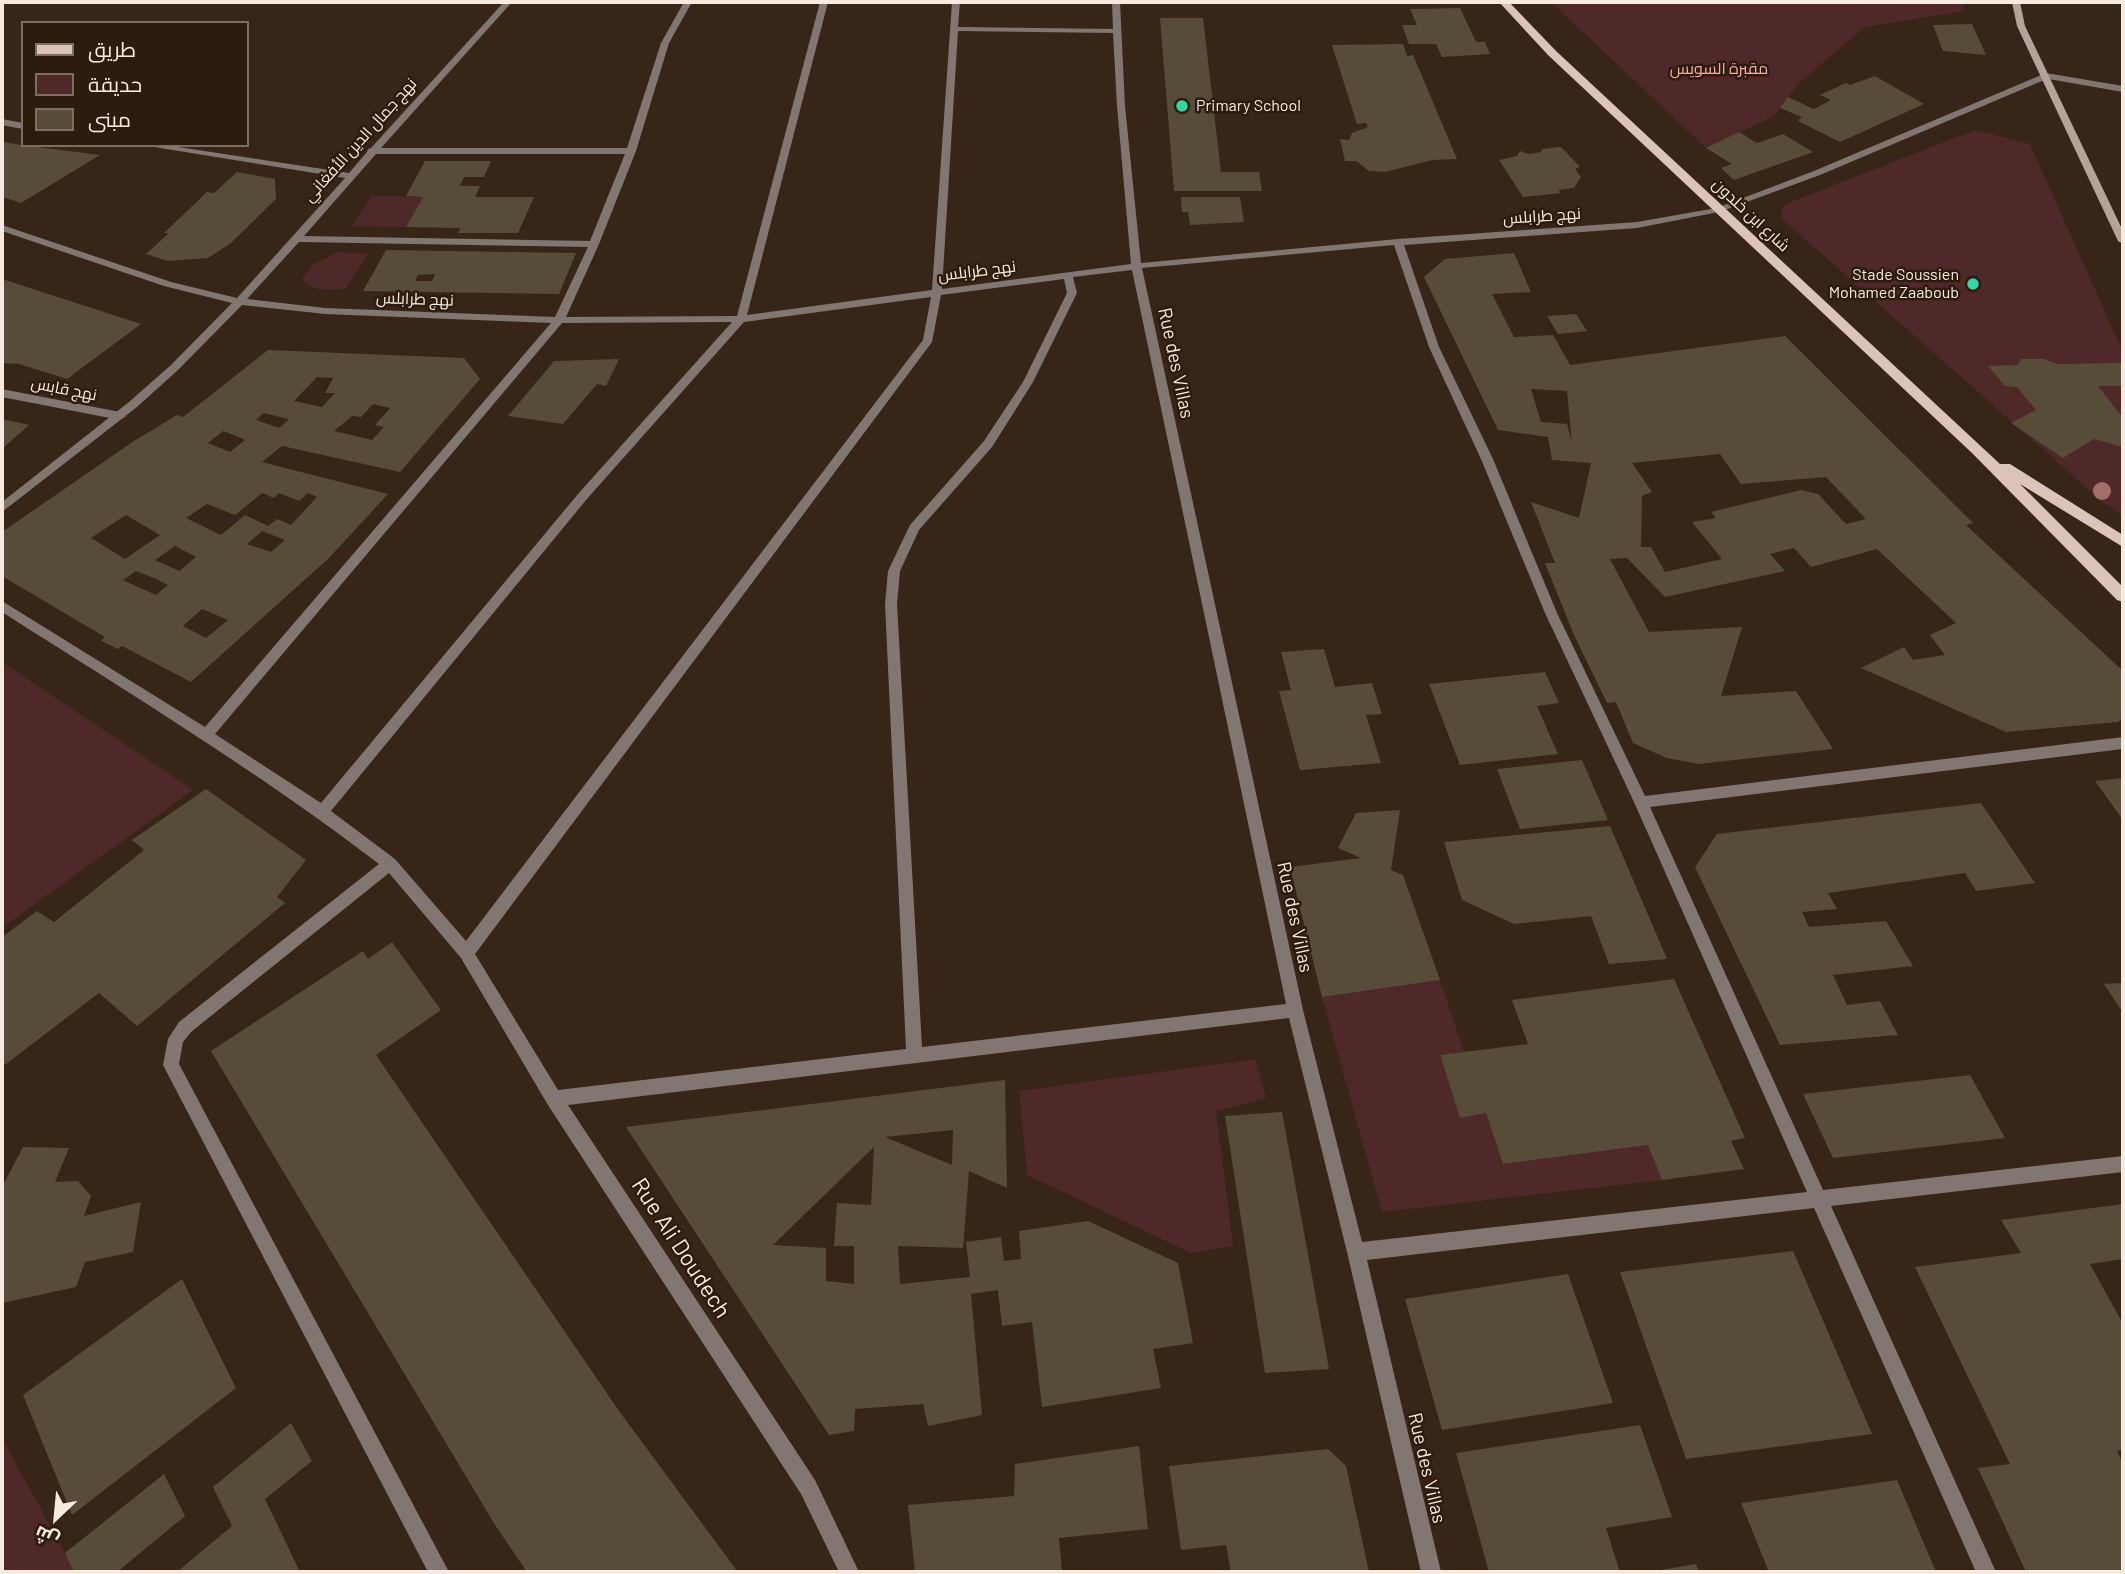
<!DOCTYPE html>
<html>
<head>
<meta charset="utf-8">
<style>
  body { margin:0 }
  #map { position:relative; width:2125px; height:1574px; overflow:hidden; background:#372617; font-family:Barlow,Cairo,sans-serif }
  canvas { display:block }
  .frame { position:absolute; inset:0; border:4px solid #f6eae1; pointer-events:none }
  .legend { position:absolute; left:21px; top:21px; width:228px; height:126px; box-sizing:border-box; background:#2d1c0e; border:2px solid #7d6e62; margin:0; padding:9px 12px; list-style:none; font-size:21px; color:#f6eae1 }
  .legend li { display:flex; align-items:center; gap:14px; height:35px }
  .legend b { width:35px; border:2px solid #7d6e62 }
  .north { position:absolute; left:21px; top:1483px; width:70px; height:70px; -webkit-text-stroke:5px #2d1c0e; paint-order:stroke; rotate:206deg; font-size:19px; font-weight:700; line-height:28px; text-align:center; color:#f6eae1 }
  .north::after { content:''; display:block; margin:auto; width:24px; height:32px; background:#f6eae1; clip-path:polygon(50% 0,100% 100%,50% 72%,0 100%) }
</style>
</head>
<body>
<div id="map">
<canvas width="2125" height="1574"></canvas>
<div class="frame"></div>
<ul class="legend">
<li><b style="height:9px;background:#dcc3bb"></b>طريق</li>
<li><b style="height:19px;background:#4f282a"></b>حديقة</li>
<li><b style="height:19px;background:#574c37"></b>مبنى</li>
</ul>
<div class="north">ش</div>
</div>
<script>
const c = document.querySelector('canvas').getContext('2d');
c.lineJoin = 'round';
function fillPath(path, color) { c.fillStyle = color; c.fill(path, 'evenodd'); }
function stroke(path, color, width, dash) { c.strokeStyle = color; c.lineWidth = width; c.lineCap = dash ? 'butt' : 'round'; c.setLineDash(dash || []); c.stroke(path); }
function drawText(font, color, halo, rows, align = 'center') {
  c.font = font + ' Barlow,Cairo,sans-serif'; c.lineWidth = 5; c.setLineDash([]); c.textBaseline = 'middle'; c.strokeStyle = halo; c.fillStyle = color; for (const [text, x, y, turn = 0] of rows) {
    c.save(); c.translate(x, y); c.rotate((+turn || 0) * Math.PI / 180); c.textAlign = isNaN(turn) ? turn : align; if (halo) c.strokeText(text, 0, 0); c.fillText(text, 0, 0); c.restore();
  }
}
fillPath(new Path2D(`
  M1551,2H1962L1965,11L1865,27L1798,84L1774,116L1706,148Z
  M1975,130L2030,144L2123,352V516L2104,503L1781,218L1782,207L1788,203Z
  M371,196L423,197L406,227L352,226Z
  M339,252L369,254L345,289C332,289 309,292 302,279L313,264Z
  M2,662L193,790L2,928Z
  M1440,980L1464,1052L1440,1056L1460,1117L1486,1113L1503,1164L1648,1145L1662,1180L1382,1212L1322,997Z
  M1256,1059L1266,1098L1216,1111L1233,1246L1191,1253L1027,1175L1019,1091Z
  M2,1438L65,1553L74,1572H2Z`), '#4f282a');
fillPath(new Path2D(`
  M1460,8L1476,42H1485L1490,54L1442,57L1436,44H1409L1402,25H1417L1410,9Z
  M1160,18H1203L1221,172H1259L1262,191H1174Z
  M1972,24L1986,55L1943,51L1933,25Z
  M1403,44L1407,56L1413,55L1457,159L1432,160L1385,172L1369,171L1356,161H1345L1340,139L1349,140L1352,133L1368,127L1366,123L1357,124L1332,45Z
  M1875,76L1924,104L1840,142L1798,121L1802,117L1780,108L1788,97L1814,109L1831,100L1820,95L1846,83L1850,85Z
  M1739,132L1757,143L1783,134L1813,152L1734,180L1721,168L1732,164L1706,148Z
  M2,142L22,145L100,155L21,203L2,197Z
  M1561,147L1580,167L1575,169L1581,177L1574,188L1558,190L1561,193L1523,197L1499,160L1517,156L1520,151L1529,154L1541,152L1542,149Z
  M425,161H491L484,177H464L460,186H480L475,197H534L518,233H458L460,228L406,227L423,197L406,196Z
  M237,172L275,179L276,199L231,243L208,258L168,261L146,254L169,233H164L207,192L214,193Z
  M1181,197H1240L1244,222L1190,225L1188,212H1182Z
  M386,250L446,251L576,253L559,294L363,291ZM435,274L432,281H415L418,275Z
  M1514,253L1531,292L1492,294L1514,337L1553,335L1570,365L1785,336L1973,523L1966,525L2123,671V718L2118,722L2006,732L1861,668L1904,647L1913,660L1945,655L1930,635L1956,623L1877,549L1811,567L1794,548L1770,554L1785,571L1665,597L1627,558L1610,559L1649,632L1742,627L1721,696L1796,691L1833,749L1699,764L1667,758L1633,743L1616,702L1607,703L1574,635L1545,563H1555L1531,502L1579,518L1591,463L1552,460L1548,437L1498,430L1424,277L1445,259ZM1531,389L1567,391L1572,443L1567,424L1541,422ZM1720,454L1741,484L1826,477L1866,519L1846,524L1818,494L1801,490L1711,512L1716,518L1692,522L1722,559L1665,572L1651,547H1641L1642,496L1652,492L1632,463Z
  M2,279L141,324L67,379L19,364L2,363Z
  M1576,314L1587,331L1558,334L1547,316Z
  M268,350L464,358L480,379L400,472L282,446L262,462L388,494L329,558L191,682L122,646L118,649L101,641L105,637L2,576V532L134,441L177,415L183,417ZM317,377L333,378L325,393H335L322,407L294,401ZM373,404L390,408L375,425L384,427L372,440L334,431L352,416L361,417ZM264,413L288,419V420L279,428L256,420ZM223,431L236,436L245,440L230,452L208,443ZM262,493L274,498L279,493L299,501L308,493L317,497L291,525L277,519L268,526L245,515L221,535L186,518L207,504L235,515ZM126,515L160,535L125,559L91,538ZM262,531L285,540L271,552L247,544ZM175,546L196,557L179,571L155,560ZM136,571L154,578L168,585L156,595L123,580ZM202,609L228,620L206,638L183,626Z
  M619,359L606,386L597,384L563,424L508,416L554,361Z
  M2021,359H2044L2058,364L2123,363V386H2098L2123,418V447L2094,439L2063,458L2011,423L2036,410L2017,387L2005,386L1988,366L2018,365Z
  M2,419L29,425L2,449Z
  M1324,649L1335,687L1372,683L1382,714L1366,715L1381,763L1300,770L1279,691L1291,690L1281,652Z
  M1545,672L1559,703L1537,706L1558,754L1460,765L1429,684Z
  M1582,760L1608,820L1520,829L1497,769Z
  M2123,778V820L2095,781Z
  M206,789L306,860L277,897L285,903L137,1026L99,993L6,1064H2V937L37,911L54,922L144,850L132,840Z
  M1981,803L2035,883L1976,891L1965,873L1828,893L1837,909L1802,912L1809,927L1886,921L1913,966L1833,975L1847,1005L1880,1001L1898,1035L1780,1045L1695,867L1717,834Z
  M1400,810L1391,870L1403,875L1440,980L1322,997L1290,867L1361,858L1338,848L1356,813Z
  M1610,826L1667,959L1609,964L1591,916L1514,924L1462,900L1444,842Z
  M392,942L441,1010L376,1055L619,1411L738,1572H527L495,1525L211,1051L363,951L368,959Z
  M1674,979L1745,1138L1731,1141L1744,1169L1662,1180L1648,1145L1503,1164L1486,1113L1460,1118L1440,1055L1528,1044L1512,1000Z
  M2123,983V1013L2104,984Z
  M1970,1075L2005,1138L1833,1158L1803,1094Z
  M1005,1080L1007,1188L969,1171L963,1248L898,1246L900,1284L970,1277L966,1242L1001,1237L1004,1261L1021,1259L1019,1231L1088,1221L1178,1263L1193,1343L1153,1349L1161,1388L1042,1407L1032,1322L1002,1326L998,1290L971,1294L982,1415L928,1426L923,1404L855,1409L854,1431L829,1435L626,1127ZM953,1130L952,1165L885,1137ZM874,1147L871,1205L837,1203L834,1246H854V1284L826,1281V1248L773,1245Z
  M1282,1112L1329,1369L1265,1373L1225,1116Z
  M23,1147L69,1148L55,1182L78,1181L91,1196L84,1216L141,1202L133,1252L85,1262L76,1287L2,1303V1187Z
  M2123,1204V1259L2090,1264L2123,1324V1450L2117,1451L2123,1464V1572H2026L1978,1468L2010,1464L1915,1267L2021,1253L2001,1220Z
  M1793,1251L1872,1434L1686,1459L1620,1272Z
  M1568,1274L1613,1403L1442,1430L1405,1299Z
  M182,1279L236,1388L72,1515L23,1395Z
  M291,1423L312,1461L265,1499L300,1572H177L232,1526L213,1487Z
  M1640,1425L1672,1517L1606,1528L1620,1572H1489L1456,1453Z
  M1139,1446L1148,1529L1059,1538L1062,1572H915L908,1505L1014,1496L1015,1464Z
  M1328,1449L1346,1466L1369,1572H1231L1226,1545L1181,1550L1169,1466Z
  M164,1474L185,1516L117,1572H74L65,1553Z
  M1897,1480L1936,1572H1769L1741,1503Z
  M1696,1564L1699,1572H1655V1571Z`), '#574c37');
fillPath(new Path2D(`
  M2,389L120,412L126,416L120,420L2,397Z`), '#827672');
fillPath(new Path2D(`
  M2046,73L2050,76L2049,78L1820,175L1722,211L1714,209L1814,171Z`), '#827672');
fillPath(new Path2D(`
  M504,2H512L381,148H627L661,43L684,2H692L669,43L636,151L599,244L566,317L737,316L820,2H828L747,315L932,290L952,2H960L958,27L1113,29L1112,2H1120L1125,106L1141,263L1398,239L1637,222L1722,207L1724,209L1719,212L1637,228L1404,245L1439,347L1493,459L1557,613L1645,796L2123,737V749L1650,807L1823,1190L2123,1156V1172L1831,1206L1996,1572H1976L1814,1208L1367,1260L1441,1572H1421L1347,1252L1289,1018L568,1105L815,1480L859,1572H839L801,1494L548,1105L461,958L389,873L191,1032L183,1042L179,1064L449,1572H428L163,1065L168,1039L179,1022L379,864C259,772 129,693 2,612V601L205,727L551,323L325,314L242,305L179,369L137,407L2,512V502L129,402L171,365L232,303L164,286L2,231V225L171,282L237,298L345,178L142,145H165L349,173L367,152L368,149L371,148ZM958,31L1113,33L1117,106L1131,264L942,289ZM376,154H625L590,241L304,236ZM299,242L588,247L555,317L325,308L247,299ZM1394,245L1429,347L1481,459L1545,613L1634,802L1807,1192L1362,1242L1303,1010L1142,268ZM1132,270L1286,1004L922,1047L897,604L900,571L919,530L992,447L1033,382L1077,293L1073,277ZM1064,279L1067,293L1023,382L984,441L910,525L888,571L885,604L906,1049L558,1090L475,954L932,342L941,295ZM931,297L923,340L466,941L395,859L331,811L586,500L744,322ZM732,322L578,494L321,803L215,734L562,323Z
  M2046,73L2123,86V92L2043,78L2042,76Z
  M2,119L23,123V129L2,125Z`), '#827672');
fillPath(new Path2D(`
  M2012,2H2020L2025,26L2123,231V244L2118,241L2017,26Z`), '#b5a29b');
fillPath(new Path2D(`
  M1499,2H1509L1556,51L2000,464H2010L2123,535V547L2020,484L2123,587V602L2117,600L1972,453L1548,55Z`), '#dcc3bb');
c.fillStyle = '#a26e68';
for (const [x, y] of [
  [2102,491]
]) { c.beginPath(); c.arc(x, y, 9, 0, 2 * Math.PI); c.fill(); }
for (const [x, y, r, color] of [
  [1182,106,7,"#34d4a7"],
  [1973,284,7,"#34d4a7"]
]) { const dot = new Path2D(); dot.arc(x, y, r, 0, 2 * Math.PI); c.fillStyle = color; c.fill(dot); stroke(dot, '#2d1c0e', 2.5); }
drawText('16px', '#f9a9ab', '#2d1c0e', [
  ["مقبرة السويس",1719,69]
]);
drawText('16px', '#f6eae1', '#2d1c0e', [
  ["Primary School",1196,106],
  ["Stade Soussien",1959,275,"right"],
  ["Mohamed Zaaboub",1959,293,"right"]
], 'left');
drawText('16px', '#f6eae1', '#2d1c0e', [
  ["نهج جمال الدين الأفغاني",360,140,-48],
  ["شارع ابن خلدون",1751,215,43],
  ["نهج طرابلس",1542,216,-4],
  ["نهج طرابلس",977,271,-7],
  ["نهج طرابلس",415,299,2],
  ["نهج قابس",64,389,11]
]);
drawText('19px', '#f6eae1', '#2d1c0e', [
  ["Rue des Villas",1176,363,78],
  ["Rue des Villas",1295,917,78],
  ["Rue des Villas",1427,1468,77]
]);
drawText('23px', '#f6eae1', '#2d1c0e', [
  ["Rue Ali Doudech",681,1248,57]
]);
</script>
</body>
</html>
